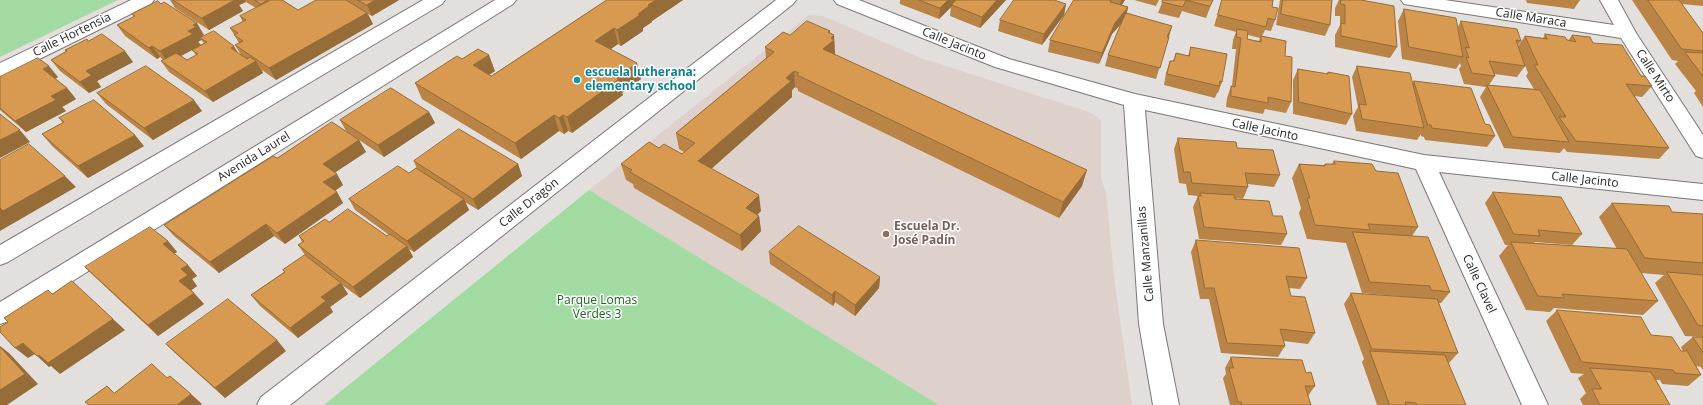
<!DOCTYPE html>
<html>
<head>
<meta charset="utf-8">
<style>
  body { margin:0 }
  canvas { display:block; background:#e3dfdd }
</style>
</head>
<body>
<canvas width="1703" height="405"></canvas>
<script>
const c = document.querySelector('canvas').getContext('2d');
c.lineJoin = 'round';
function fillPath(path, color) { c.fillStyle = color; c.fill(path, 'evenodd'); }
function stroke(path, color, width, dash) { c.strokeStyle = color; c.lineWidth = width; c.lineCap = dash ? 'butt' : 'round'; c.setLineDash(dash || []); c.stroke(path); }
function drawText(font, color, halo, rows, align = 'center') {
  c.font = font + ' "Open Sans",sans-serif'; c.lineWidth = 3; c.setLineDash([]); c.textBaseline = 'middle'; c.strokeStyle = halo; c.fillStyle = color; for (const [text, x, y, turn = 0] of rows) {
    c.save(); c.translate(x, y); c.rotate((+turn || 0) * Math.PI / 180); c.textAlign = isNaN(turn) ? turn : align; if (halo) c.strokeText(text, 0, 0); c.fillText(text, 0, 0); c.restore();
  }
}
fillPath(new Path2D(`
  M809,15L823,16L921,58L1083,110L1093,114L1101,120V179L1106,192L1114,277L1132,405H939L589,190Z`), '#ded1cc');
fillPath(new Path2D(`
  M0,0H118L0,57Z
  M589,190L939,405H324Z`), '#a2dba2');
const minor = new Path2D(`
  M131,0H154L151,4L7,75L0,77V63Z
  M776,0H796L793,4L290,405H257L261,397Z
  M834,0H859L1009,59L1135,94L1424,155L1703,184V200L1439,172L1548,405H1522L1416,169L1145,110L1163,324L1179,405H1153L1139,324L1124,105L995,67L837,4Z
  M1401,0H1445L1614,25L1600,0H1618L1636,33L1703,135V158L1696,156L1621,38L1410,5L1404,4Z`);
const tertiary = new Path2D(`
  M423,0H445L442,4L8,262L0,265V245Z
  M495,0H516L513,4L9,321L0,324V302Z`);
stroke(minor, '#7b7775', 2);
stroke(tertiary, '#7b7775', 2);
fillPath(minor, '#fff');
fillPath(tertiary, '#fff');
fillPath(new Path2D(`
  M170,0H283L298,10L316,0H399L372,16L368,14L373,24L276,80L262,70L263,73L213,102L169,72L161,61L163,60L160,57L157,59L125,36L117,25L134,17L132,14L204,35L202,36L203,37L241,55L235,45L239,43L230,28L243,22L240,16L256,8L246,2L239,5L243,11L209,30L175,8ZM201,40L204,43L201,45L198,42ZM192,50L196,55L187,60L181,56Z
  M607,0H683L652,21V22L643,28V31L621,46L618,44L611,49L641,79L622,93L623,95L572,133L568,131L564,134L559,131L521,159L422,99L415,83L462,59L495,71L489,75L491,76Z
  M900,0H1006L980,28L950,16L951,7L939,19L900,4Z
  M1074,0H1125L1121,5L1128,7L1127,13L1172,26L1169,37L1156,79L1105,66L1108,55L1121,24L1112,34L1099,64L1048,52L1050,40Z
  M1134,0H1159L1156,6Z
  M1163,0H1213L1206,18L1182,11L1179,18L1158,13Z
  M1222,0H1273L1272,7L1275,20L1271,31L1265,30L1262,36L1285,56L1291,102L1286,113L1265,109L1263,114L1226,107L1227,98L1231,86H1232L1236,49H1232L1233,40L1236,32L1214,26ZM1248,35L1260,38L1259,41L1247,39Z
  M1280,0H1332L1330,25L1325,36L1276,25Z
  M1339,0H1361L1397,47L1390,58L1335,47V35L1340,25V16H1335V8Z
  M1526,0H1580L1574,9L1527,3Z
  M1632,0H1703V6L1682,4L1703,33V107L1694,93L1696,91L1675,64L1678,61L1672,60Z
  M1066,4L1064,15L1042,45L998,31L1000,20Z
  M1404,9L1458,27L1461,21L1521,41L1518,45V46L1525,36L1543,38L1545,34L1568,41L1572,35L1593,43L1641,76L1652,86L1642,97L1635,96L1669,148L1659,159L1567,152L1564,148L1560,153L1504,148L1480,97L1486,87L1464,84L1459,69L1461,66L1460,63L1456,69L1402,59L1398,21ZM1524,63L1528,73L1526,76L1534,89L1489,85L1495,76L1494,74L1517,77L1525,66Z
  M830,31V33L834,35L835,55L1082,186L1059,218L798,91V89L795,87L792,90V97L711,169L761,211L757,214L759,216L761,231L742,251L634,188L633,184L626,180L621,164L659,148L682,154L684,152L679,149L676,133L766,58L765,47L790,35Z
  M88,41L133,62L97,81L101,87L89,93L60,71L51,60L66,52L65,50Z
  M1191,47L1222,82L1218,93H1217L1215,98L1164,85L1166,73L1170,61H1173L1176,53L1188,56Z
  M1357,66L1413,83L1414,81L1485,124L1495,136L1487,147L1425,140L1424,137L1421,136V134L1417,140L1356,131L1353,116L1358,107L1352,77Z
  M1298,69L1327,74L1328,72L1352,114L1346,125L1293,114V80Z
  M0,77H58L55,79L67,88L76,99L62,107L66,111L26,132L0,110Z
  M97,93L202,111L153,140L106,104Z
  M429,112L435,123L384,157L346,131L340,120Z
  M59,118L144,146L88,178L52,146L42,134L63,123Z
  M1178,138L1237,148L1280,175L1274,187L1248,184V187L1243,199L1235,198L1273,216L1287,234L1281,245L1199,239L1193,207L1198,196H1199L1188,195L1186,184L1179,183L1174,149Z
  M359,140L366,152L335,172L343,185L335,191L337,192L343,203L285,244L274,236L219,273L174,236L164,225L277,158Z
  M414,161L518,164L522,176L478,210L465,202L469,210L414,252L409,249L413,257L360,298L342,285L348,294L330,307L333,312L298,338L260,306L251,295L284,272L283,270L305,255L298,245L302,242L299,236L329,222L387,236L389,235L355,210L349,199L409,173L417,169Z
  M1334,161L1376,171L1418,227L1412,236L1450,292L1441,303H1439L1458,353L1449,363H1448L1466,405H1377L1362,362L1364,359L1344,304L1351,293L1421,298L1362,293L1346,243L1307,239L1299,213L1301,208L1292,178L1299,164L1324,165L1325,164H1332Z
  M1493,192L1582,234L1572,245L1535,242L1534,243L1617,249L1599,217L1612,203L1672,212L1703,214V337L1685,336L1655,283L1664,275L1641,273L1658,301L1643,315L1554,308L1550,312L1526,310L1499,256L1508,245H1505L1485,203Z
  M1196,240L1307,278L1300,289L1289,288L1291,296L1315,333L1308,344L1283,341L1285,346L1278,357L1221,353L1209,299H1200L1191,252Z
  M168,241L177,252L174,254L197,276L192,279L197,286L191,290L204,304L158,336L96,278L85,267Z
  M769,252L880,277L879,288L855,316L835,302L833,306L770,264Z
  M1557,310L1651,335L1681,351H1683L1681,347L1693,337H1703V370L1701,367L1696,366L1701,375L1688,386L1662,384L1660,380H1656L1670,405H1583L1580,399L1586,393L1578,378L1584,374L1571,373L1546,321Z
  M166,344L286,351L225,398L176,354Z
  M1231,357L1306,373L1315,386L1308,396L1311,405H1230L1223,378L1226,374L1225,368Z`), '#b98445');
fillPath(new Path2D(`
  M232,0H245L246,2L239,5L243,11L209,30L202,18Z
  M375,0H399L372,16L367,5Z
  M656,0H683L652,21V22L643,28V31L621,46L617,30L648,5Z
  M948,0H959L952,5L951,7L939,19L940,8Z
  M997,0H1006L980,28L982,17Z
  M1121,0H1125L1119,10Z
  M1066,4L1064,15L1042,45L1044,34Z
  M1128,7L1125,19L1112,34L1099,64L1102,53L1115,23Z
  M367,13L373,24L276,80L269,68Z
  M197,23L204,35L202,36L204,39L200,38L201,40L198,42L201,45L168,63L160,51L188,31L193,25Z
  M1172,26L1168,38L1167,37Z
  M614,28L618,44L599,57L595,41Z
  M830,31V43L831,38L834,35L835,56L823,49L828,32Z
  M152,46L160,57L157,59L149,48Z
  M234,46L241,58L231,48Z
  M125,51L133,62L97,81L101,87L89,93L80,82L86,71Z
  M489,55L495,71L479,81L473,65Z
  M256,61L263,73L213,102L205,91Z
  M637,63L641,79L622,93L623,95L572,133L567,117L617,78Z
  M49,66L58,77L52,81L43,69Z
  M794,71L795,87L792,90V97L701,178L698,161Z
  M67,88L76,99L62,107L66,111L26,132L15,121L51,96Z
  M194,100L202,111L153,140L144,128Z
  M429,112L435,123L384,157L378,145Z
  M554,115L559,131L521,159L515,143Z
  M563,115L568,131L564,134L559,118Z
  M20,130L30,142L0,158V140Z
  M135,135L144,146L88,178L78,166Z
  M359,140L366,152L330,176L323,164Z
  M518,164L522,176L478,210L473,199Z
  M1087,170L1082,186L1059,218L1063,202Z
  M337,174L343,185L330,194L323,182Z
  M65,176L76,187L0,231V208Z
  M337,192L343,203L285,244L277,233Z
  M759,195L761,211L748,224L746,208Z
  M464,199L469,210L414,252L407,241Z
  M759,216L761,231L742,251L740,235Z
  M266,224L274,236L219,273L210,262Z
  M168,241L177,252L172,255L163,244Z
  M407,246L413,257L360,298L353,287Z
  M188,265L197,276L192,279L197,286L189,292L179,281L181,269Z
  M880,277L879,288L855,316V305Z
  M341,283L348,294L330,307L333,312L298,338L290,328L321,297Z
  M835,291V302L833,306L832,295Z
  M194,293L204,304L158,336L148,325Z
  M113,319L125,330L60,374L51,366L49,367L37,356Z
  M277,340L286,351L225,398L215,388Z
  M23,343L35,354L28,358L15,348Z
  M0,346L9,353L38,384L7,405H0Z
  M191,394L202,404L201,405H177Z`), '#966c38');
const building = new Path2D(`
  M173,0H235L202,18Z
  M255,0H268L261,4Z
  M271,0H282L298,10L316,0H346L367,13L269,68L235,45L243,41L234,35L238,33L230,28L246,20L240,16Z
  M358,0H375L367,5Z
  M607,0H656L648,5L649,6L638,14L640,15L617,30L614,28L595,41L637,63L617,78L619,79L567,117L563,115L559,118L554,115L515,143L415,83L457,56L462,59L478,49L489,55L473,65L491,76Z
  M919,0H948L940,8Z
  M956,0H997L982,17L952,5Z
  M1014,0H1054L1066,4L1044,34L1000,20Z
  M1074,0H1111L1110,2L1128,7L1115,23L1102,53L1050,40Z
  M1163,0H1186L1183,7L1162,2Z
  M1186,0H1213L1210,6Z
  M1222,0H1273L1272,7L1278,8L1275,20L1268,18L1266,27L1218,15Z
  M1283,0H1332L1330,25L1281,14Z
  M1341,0H1361L1394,6L1397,47L1341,36V23L1345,24V5L1341,4Z
  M1648,0H1679L1703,33V51L1682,49Z
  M158,1L161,4L164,2L197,23L193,25L196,27L188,31L193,34L160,51L152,46L149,48L117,25L135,16L132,14Z
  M1404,9L1456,18L1463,57L1409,47Z
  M1126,13L1172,26L1167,37H1169L1160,68L1108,55L1120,26Z
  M807,21L830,31L828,32L834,35L831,38L834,40L823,49L1087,170L1063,202L797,75L799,73L794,71L786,78L791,81L698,161L759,195L746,208L759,216L740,235L630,172L632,170L621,164L649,142L659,148L664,144L682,154L695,143L676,133L774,52L765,47L783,32L790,35Z
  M1461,21L1517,29L1521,41L1516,40L1525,66L1489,61L1495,76L1472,73L1466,57L1469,58L1465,47L1469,48Z
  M1237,29L1248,31L1247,39L1261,42V36L1286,41L1285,56L1292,57L1291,102L1268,97V103L1231,96V86L1235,87L1241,38L1237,37Z
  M214,31L234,46L231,48L247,59L250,57L256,61L205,91L161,61L176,53L187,60L198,54L192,50L207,42L200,38Z
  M102,34L125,51L86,71L92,75L80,82L51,60L67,51L65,50L87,39L88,41Z
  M1545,34L1565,37L1567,40L1576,42L1572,35L1590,37L1593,43L1622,45L1641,76H1645L1652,86L1626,84L1669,148L1576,141L1559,117H1566L1534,65H1538L1525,36L1547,39Z
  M1191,47L1227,54L1222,82L1220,81L1219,86L1167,74L1170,61H1174L1176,53L1189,56Z
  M1685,52L1703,53V76Z
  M38,58L49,66L43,69L67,88L51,96L56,100L15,121L0,108V77Z
  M146,66L194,100L144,128L97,93Z
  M1357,66L1410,73L1424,128L1362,119L1359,104L1366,105Z
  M1298,69L1328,74V72L1349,76L1352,114L1299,102Z
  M1414,81L1471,88L1485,124L1490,125L1495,136L1432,128L1431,125H1428Z
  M1487,85L1540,90L1569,142L1513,137Z
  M391,88L429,112L378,145L340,120Z
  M94,100L135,135L78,166L42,134L64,122L59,118Z
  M0,114L20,130L0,140Z
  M332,122L359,140L323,164L337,174L323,182L337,192L277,233L266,224L210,262L164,225L273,156L277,158Z
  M459,129L518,164L473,199L414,161Z
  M1178,138L1236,142L1237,148L1273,150L1280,175L1245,173L1248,187L1192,183L1190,172H1184Z
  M29,144L65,176L3,211L0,208V160Z
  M1334,161L1372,164L1376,171L1398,173L1418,227L1368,224L1370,230L1315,225L1307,198H1310L1299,164L1325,166V164H1335Z
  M398,166L409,173L416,168L464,199L407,241L349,199Z
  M1493,192L1561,197L1582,234L1538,230L1540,236L1514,234Z
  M1200,193L1234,195L1235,199L1269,201L1273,216H1282L1287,234L1204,227L1198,196H1201Z
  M1612,203L1669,206L1672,212L1703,214V263L1645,258Z
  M348,209L387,236L390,234L407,246L353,287L298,245L304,241L299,236L325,219L329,222Z
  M799,226L880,277L855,305L835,291L832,295L769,252Z
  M150,227L168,241L163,244L188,265L181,269L188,275L179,281L194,293L148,325L85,267Z
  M1353,232L1428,237L1450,292L1431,290L1430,286L1370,282Z
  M1196,240L1299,248L1307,278L1286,276L1291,296L1305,297L1315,333L1280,329L1285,346L1227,343L1214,288H1205Z
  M1511,242L1627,249L1658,301L1562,294L1564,298L1538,296Z
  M305,255L341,283L321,297L326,301L290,328L251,295L285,272L283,270Z
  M1667,272L1703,275V326L1698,325Z
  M72,281L113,319L48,363L39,355L37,356L23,343L15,348L0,332V327L8,322L4,318L48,290L52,294Z
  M1351,293L1437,299L1458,353L1372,349Z
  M228,299L277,340L215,388L166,344Z
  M1557,310L1641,317L1651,335L1672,337L1681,351H1687L1701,375L1675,373L1673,370L1582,362Z
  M1693,337H1703V352Z
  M0,347L25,374L0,390Z
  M1370,351L1445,355L1466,405H1417L1416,403L1405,402L1406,405H1390Z
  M1231,357L1302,360L1306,373L1311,372L1315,386H1305L1311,405H1242L1241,402H1238L1229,368H1233Z
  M152,364L167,378L170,376L191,394L177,405H89L85,402L107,386L114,393Z
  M1590,368L1651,372L1670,405H1600L1592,389H1601Z`);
fillPath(building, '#d79a50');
stroke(building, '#966c38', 1);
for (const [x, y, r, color] of [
  [577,80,4,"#0f9aa8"],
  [886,234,4,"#8d6e63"]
]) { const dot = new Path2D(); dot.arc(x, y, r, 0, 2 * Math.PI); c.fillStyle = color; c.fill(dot); stroke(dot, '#fff', 1.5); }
drawText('12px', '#282626', '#fff', [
  ["Calle Maraca",1531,18,9],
  ["Calle Hortensia",72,35,-26],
  ["Calle Jacinto",954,44,22],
  ["Calle Mirto",1655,76,57],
  ["Calle Jacinto",1265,130,12],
  ["Avenida Laurel",254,157,-32],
  ["Calle Jacinto",1585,180,6],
  ["Calle Dragón",529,203,-38],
  ["Calle Manzanillas",1146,254,-95],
  ["Calle Clavel",1479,284,65]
]);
drawText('bold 12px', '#0d838f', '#fff', [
  ["escuela lutherana:",585,73],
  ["elementary school",585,87]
], 'left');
drawText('bold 12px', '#785e54', '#fff', [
  ["Escuela Dr.",894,227],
  ["José Padín",894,241]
], 'left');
drawText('12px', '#1d6123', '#fff', [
  ["Parque Lomas",597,301],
  ["Verdes 3",597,315]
]);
</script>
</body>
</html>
